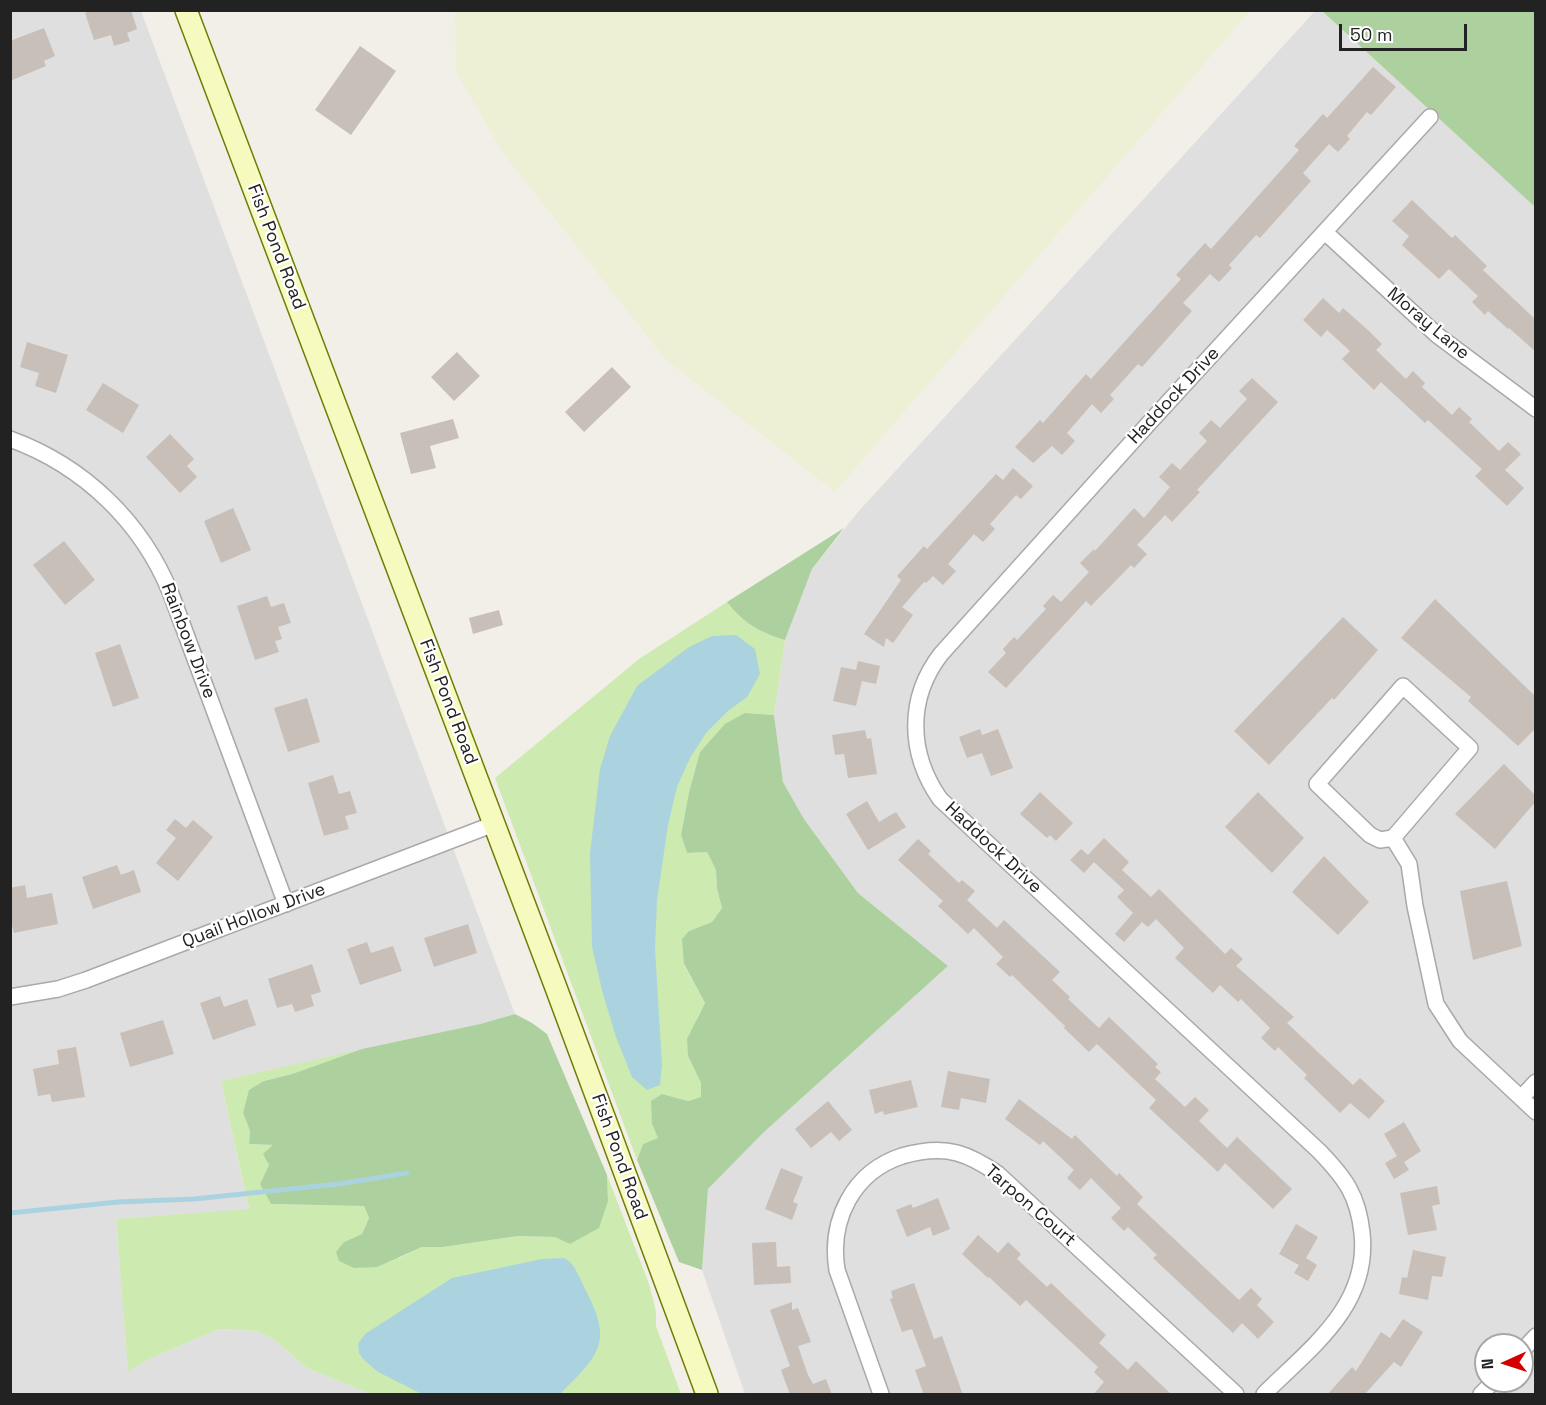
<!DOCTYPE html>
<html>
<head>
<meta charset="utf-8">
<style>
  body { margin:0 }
  #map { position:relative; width:1546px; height:1405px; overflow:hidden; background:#f2efe9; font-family:"Space Grotesk",sans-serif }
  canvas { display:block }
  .frame { position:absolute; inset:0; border:12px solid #222; pointer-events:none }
  .north { position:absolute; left:1474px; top:1333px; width:60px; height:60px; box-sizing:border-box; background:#fff; border:2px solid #a7a7a7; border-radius:50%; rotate:267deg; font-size:16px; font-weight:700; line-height:24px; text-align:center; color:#222 }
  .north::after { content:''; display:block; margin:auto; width:21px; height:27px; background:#d40000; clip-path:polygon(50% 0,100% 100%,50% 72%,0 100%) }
  .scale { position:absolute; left:1339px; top:24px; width:128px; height:27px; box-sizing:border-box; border:3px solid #222; border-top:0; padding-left:8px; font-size:18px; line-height:21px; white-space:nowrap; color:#222; -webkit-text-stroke:4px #fff; paint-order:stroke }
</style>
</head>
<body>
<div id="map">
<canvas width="1546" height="1405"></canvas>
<div class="frame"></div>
<div class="north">N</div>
<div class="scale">50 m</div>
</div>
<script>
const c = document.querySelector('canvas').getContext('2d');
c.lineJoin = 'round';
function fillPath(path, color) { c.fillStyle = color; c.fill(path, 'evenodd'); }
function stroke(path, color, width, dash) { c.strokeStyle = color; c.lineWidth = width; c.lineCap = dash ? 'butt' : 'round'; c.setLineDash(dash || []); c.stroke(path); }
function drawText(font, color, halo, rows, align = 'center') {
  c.font = font + ' "Space Grotesk",sans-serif'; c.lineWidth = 4.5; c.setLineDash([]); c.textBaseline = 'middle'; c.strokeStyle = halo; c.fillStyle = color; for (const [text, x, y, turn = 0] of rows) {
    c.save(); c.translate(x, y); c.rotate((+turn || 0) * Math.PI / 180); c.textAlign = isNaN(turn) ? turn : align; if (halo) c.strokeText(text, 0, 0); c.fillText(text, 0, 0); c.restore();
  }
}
fillPath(new Path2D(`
  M10,11H141L515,1014L480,1024L221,1081L249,1210L116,1219L128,1370L151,1358L219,1329L258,1331L276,1341L307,1368L371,1394H11Z
  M1315,11H1322L1535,207V1394H745L702,1270L708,1189L763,1133L948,966L858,893L804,819L783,782L774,715L785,640L812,569L858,512ZM1486,1345H1522V1381H1486Z`), '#e0dfdf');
fillPath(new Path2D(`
  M455,11V10L1250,11L835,492L666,360L503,153L456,72Z`), '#eef0d5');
fillPath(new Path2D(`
  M727,602C743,623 761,633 785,640L774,715L745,713L700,752L689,792L681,835L687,853L707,852L716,870L717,889L722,908L712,922L689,931L684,965L705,1003L697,1018L688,1056L701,1083V1097L688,1101L662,1094L652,1124L659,1138L643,1144L637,1160L495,778L639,659Z
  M362,1049L292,1074L264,1081L243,1113L250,1131L249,1144L273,1145L269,1165L260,1184L271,1204L364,1206L369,1218L362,1234L344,1242L399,1258L422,1247H443L518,1236L555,1237L608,1201L607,1175L649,1284L656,1311V1326L681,1394H371L307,1368L276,1341L258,1331L219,1329L151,1358L128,1371L116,1219L249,1209L221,1081Z`), '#cdebb0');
fillPath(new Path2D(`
  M1322,11H1535V207Z
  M844,528L812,569L785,640C761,633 743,623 727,602Z
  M745,713L774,715L783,782L804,819L858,893L948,966L763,1133L708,1189L702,1270L679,1262L637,1160L643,1144L658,1138L652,1124L651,1101L662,1094L688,1101L701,1097V1083L688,1056L687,1039L705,1003L684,964L682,939L689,931L712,922L722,908L717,889L716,870L707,852L687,853L681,835L689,792L700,752L725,724Z
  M515,1014L532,1023L547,1034L607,1175L608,1201L599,1228L570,1244L555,1237L518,1236L443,1247H422L377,1267L354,1268L339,1261L336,1252L344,1242L362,1234L369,1218L364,1206L271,1204L260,1184L269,1165L263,1154L273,1145L249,1144L250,1131L243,1113L249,1090L264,1081L292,1074L362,1049L480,1024Z`), '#add19e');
fillPath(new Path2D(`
  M736,635L755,649L760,674L747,697L728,711L706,733L690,758L677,787L668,825L657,900L655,949L662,1065L660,1085L647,1090L632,1077L616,1037L603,994L592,947L590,853L600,769L610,736L637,686L689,647L712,636Z
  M564,1258C575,1263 580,1279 585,1289C614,1343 599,1355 560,1394H422L378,1372L363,1359L359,1353L358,1344L365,1334L452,1278L542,1259Z`), '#aad3df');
stroke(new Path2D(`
  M10,1213L118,1202L194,1199L338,1184L407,1173`), '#aad3df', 5);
fillPath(new Path2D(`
  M92,10H131L137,29L127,33L130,41L114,46L111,35L94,40L85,13Z
  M44,28L55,56L44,61L46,66L10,81V41Z
  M360,46L396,71L351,135L315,110Z
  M1373,67L1396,87L1371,115L1367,112L1347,136L1350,139L1338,152L1329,144L1303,173L1311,181L1260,238L1256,235L1229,265L1232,268L1219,282L1210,274L1183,303L1192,311L1142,367L1138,364L1110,395L1114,399L1101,413L1092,404L1067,433L1075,441L1062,455L1052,446L1033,463L1015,447L1040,420L1043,423L1086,374L1091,379L1181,279L1176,275L1205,243L1211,249L1299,150L1294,146L1323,114L1327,118Z
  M1412,200L1452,238L1455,235L1487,266L1483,270L1536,320V352L1509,328L1508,329L1488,311L1485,315L1472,302L1478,296L1449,269L1439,279L1402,245L1409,236L1392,221Z
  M1323,298L1339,313L1343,308L1369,331L1382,344L1376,350L1406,379L1413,371L1425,383L1422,387L1452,415L1459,407L1472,419L1469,422L1499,451L1508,442L1521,454L1505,470L1524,488L1507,506L1475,476L1482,469L1428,420L1425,423L1381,382L1374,390L1342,359L1350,351L1327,330L1321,337L1303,320Z
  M27,342L68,355L56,393L35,386L39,373L20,367Z
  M457,352L480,376L454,401L431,377Z
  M612,367L631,387L584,432L565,412Z
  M1252,378L1278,402L1197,490L1200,492L1172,522L1165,515L1137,545L1147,554L1134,568L1131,565L1091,606L1086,601L1006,688L988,672L1006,653L1003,649L1014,637L1017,640L1046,609L1043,606L1053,595L1061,602L1089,572L1080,563L1094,549L1095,551L1134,508L1144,518L1170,487L1159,477L1172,463L1180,470L1207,441L1199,433L1211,420L1220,428L1247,399L1239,391Z
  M103,383L139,405L123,433L86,410Z
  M453,419L459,438L430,446L436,468L411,474L400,433Z
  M170,434L194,459L187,466L197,477L180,493L146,457Z
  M1013,468L1033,486L1021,499L1016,495L990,524L995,529L983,542L974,534L948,564L956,571L943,585L933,576L926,583L924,582L902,607L913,615L893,643L886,638L884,647L864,634L901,580L897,576L924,546L927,549L996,474L1003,480Z
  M233,508L251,550L221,563L204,521Z
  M64,541L95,580L65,605L33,565Z
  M267,596L271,607L284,603L291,623L278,627L282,639L275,641L279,652L255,660L237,606Z
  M1435,599L1536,697V728L1518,746L1468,701L1471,697L1401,638Z
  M499,610L503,625L473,634L469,618Z
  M1343,617L1378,650L1334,700L1332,698L1269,765L1234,731Z
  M120,644L139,698L113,707L95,653Z
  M858,661L880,666L876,684L862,681L856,706L833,701L841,667L856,670Z
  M307,698L320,742L288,752L274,708Z
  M980,729L982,735L998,729L1013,768L991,776L982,753L967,758L959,737Z
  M865,730L867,739L871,738L877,774L848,778L844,754L835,755L832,735Z
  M1504,764L1536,796V801L1495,849L1455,814Z
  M333,775L339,794L350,791L357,813L345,816L349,829L324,836L308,783Z
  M1040,792L1073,823L1056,841L1050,835L1047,838L1020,814Z
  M1258,792L1304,838L1272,873L1225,827Z
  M867,801L879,822L896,812L906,827L868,850L846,814Z
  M175,819L186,828L193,820L213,837L178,881L156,863L176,838L166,830Z
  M1104,838L1129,862L1122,870L1151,897L1159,889L1225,954L1231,948L1243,959L1236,966L1294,1017L1287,1023L1353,1085L1360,1078L1385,1101L1369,1119L1350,1103L1340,1113L1304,1078L1307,1075L1278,1047L1275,1051L1261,1038L1270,1028L1241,999L1238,1002L1220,985L1213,993L1175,958L1184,948L1156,919L1148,927L1142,922L1124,942L1115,934L1133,913L1117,897L1124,890L1094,862L1084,873L1070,860L1081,849L1088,855Z
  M918,839L931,851L928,854L959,883L962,880L975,891L967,900L997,928L1004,920L1060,972L1052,980L1070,997L1068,999L1099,1028L1109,1017L1158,1064L1155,1067L1161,1072L1155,1079L1185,1107L1195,1097L1209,1110L1199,1121L1227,1148L1237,1137L1292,1189L1273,1209L1225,1163L1218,1172L1149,1108L1156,1100L1097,1044L1089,1052L1064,1028L1065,1026L1012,975L1010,977L996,964L1003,957L974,928L968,934L938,906L943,901L898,860Z
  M1324,856L1369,902L1338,935L1292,892Z
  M117,865L121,875L134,870L141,892L93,909L82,877Z
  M1507,881L1522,946L1473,960L1460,891Z
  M25,885L27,898L52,893L58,924L14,933L10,918V888Z
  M468,924L477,953L434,967L424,938Z
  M367,942L371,953L393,946L402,971L360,985L347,949Z
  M312,964L321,992L311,995L314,1006L295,1012L292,1004L277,1008L268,979Z
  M220,996L224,1007L247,999L256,1025L213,1040L200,1003Z
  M163,1020L174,1054L130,1067L120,1033Z
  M76,1047L85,1097L52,1102L50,1094L38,1096L33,1069L59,1064L57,1050Z
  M948,1071L990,1079L986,1103L961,1098L959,1110L941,1107Z
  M911,1080L918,1107L884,1115L883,1111L875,1114L869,1090Z
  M1019,1099L1072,1139L1075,1135L1117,1176L1119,1173L1143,1197L1137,1204L1239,1300L1251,1288L1262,1299L1257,1305L1274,1322L1258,1339L1242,1323L1233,1333L1153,1258L1157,1255L1128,1227L1124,1231L1111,1218L1121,1208L1091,1178L1080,1190L1067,1178L1074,1170L1043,1141L1040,1145L1005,1119Z
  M828,1101L852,1130L839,1141L831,1132L811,1148L795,1129Z
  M1404,1122L1421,1151L1404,1162L1409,1170L1394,1179L1385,1163L1397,1156L1384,1134Z
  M781,1168L803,1177L793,1202L798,1204L792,1220L765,1209Z
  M1437,1186L1440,1204L1432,1206L1437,1230L1408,1235L1400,1193Z
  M938,1198L950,1229L933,1236L930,1227L907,1237L896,1210L911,1204L913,1208Z
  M1296,1224L1318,1237L1306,1258L1317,1265L1308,1281L1294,1273L1299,1265L1279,1254Z
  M978,1235L998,1253L1008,1242L1021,1254L1017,1259L1047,1287L1051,1283L1106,1335L1099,1343L1128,1370L1136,1361L1172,1395H1093L1104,1382L1094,1372L1098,1367L1026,1300L1020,1306L989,1277L988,1278L962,1254Z
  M776,1242L777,1267L790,1266L791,1283L754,1285L752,1243Z
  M1413,1250L1446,1257L1442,1277L1432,1276L1428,1300L1399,1294L1402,1277L1407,1278Z
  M914,1283L934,1339L942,1336L963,1395H924L915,1370L926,1366L912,1329L902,1332L890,1299L893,1298L891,1291Z
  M792,1302V1310L798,1308L811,1342L798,1346L808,1375L813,1384L826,1379L832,1395H788L789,1392L781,1370L790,1366L770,1310Z
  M1403,1319L1423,1332L1401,1367L1394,1362L1364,1395H1327L1352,1367L1356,1371L1381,1332L1390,1338Z`), '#c7bfb8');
const street = new Path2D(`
  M1326,233L1437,335L1536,409
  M10,439C84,466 142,522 171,594L286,904
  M1403,686L1470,748L1393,838L1380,840L1370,835L1317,784Z
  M1393,838L1409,864L1415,906L1436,1004L1460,1041L1536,1112
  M10,997L58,989L86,980L494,824
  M1521,1098L1536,1082
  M1522,1351L1536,1336
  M881,1394L837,1270C829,1220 853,1172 902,1156C920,1151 938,1148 957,1153C972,1157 985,1165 998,1174L1236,1394
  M1264,1394C1310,1348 1370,1306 1362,1233C1358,1195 1345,1178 1319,1151L940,799C908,753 907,698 941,654L1150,422L1430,117
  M1481,1394L1494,1381`);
const secondary = new Path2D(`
  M186,10L555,985L707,1394`);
stroke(street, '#a9a9a9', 18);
stroke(secondary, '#707d05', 24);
stroke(street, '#fff', 15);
stroke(secondary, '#f7fabf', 21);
drawText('18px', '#222', '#fff', [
  ["Fish Pond Road",276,247,69],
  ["Moray Lane",1428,324,40],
  ["Haddock Drive",1174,396,-47],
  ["Rainbow Drive",188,641,69],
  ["Fish Pond Road",448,702,69],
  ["Haddock Drive",993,848,43],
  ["Quail Hollow Drive",254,916,-21],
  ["Fish Pond Road",619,1157,70],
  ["Tarpon Court",1030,1206,41]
]);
</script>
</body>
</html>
